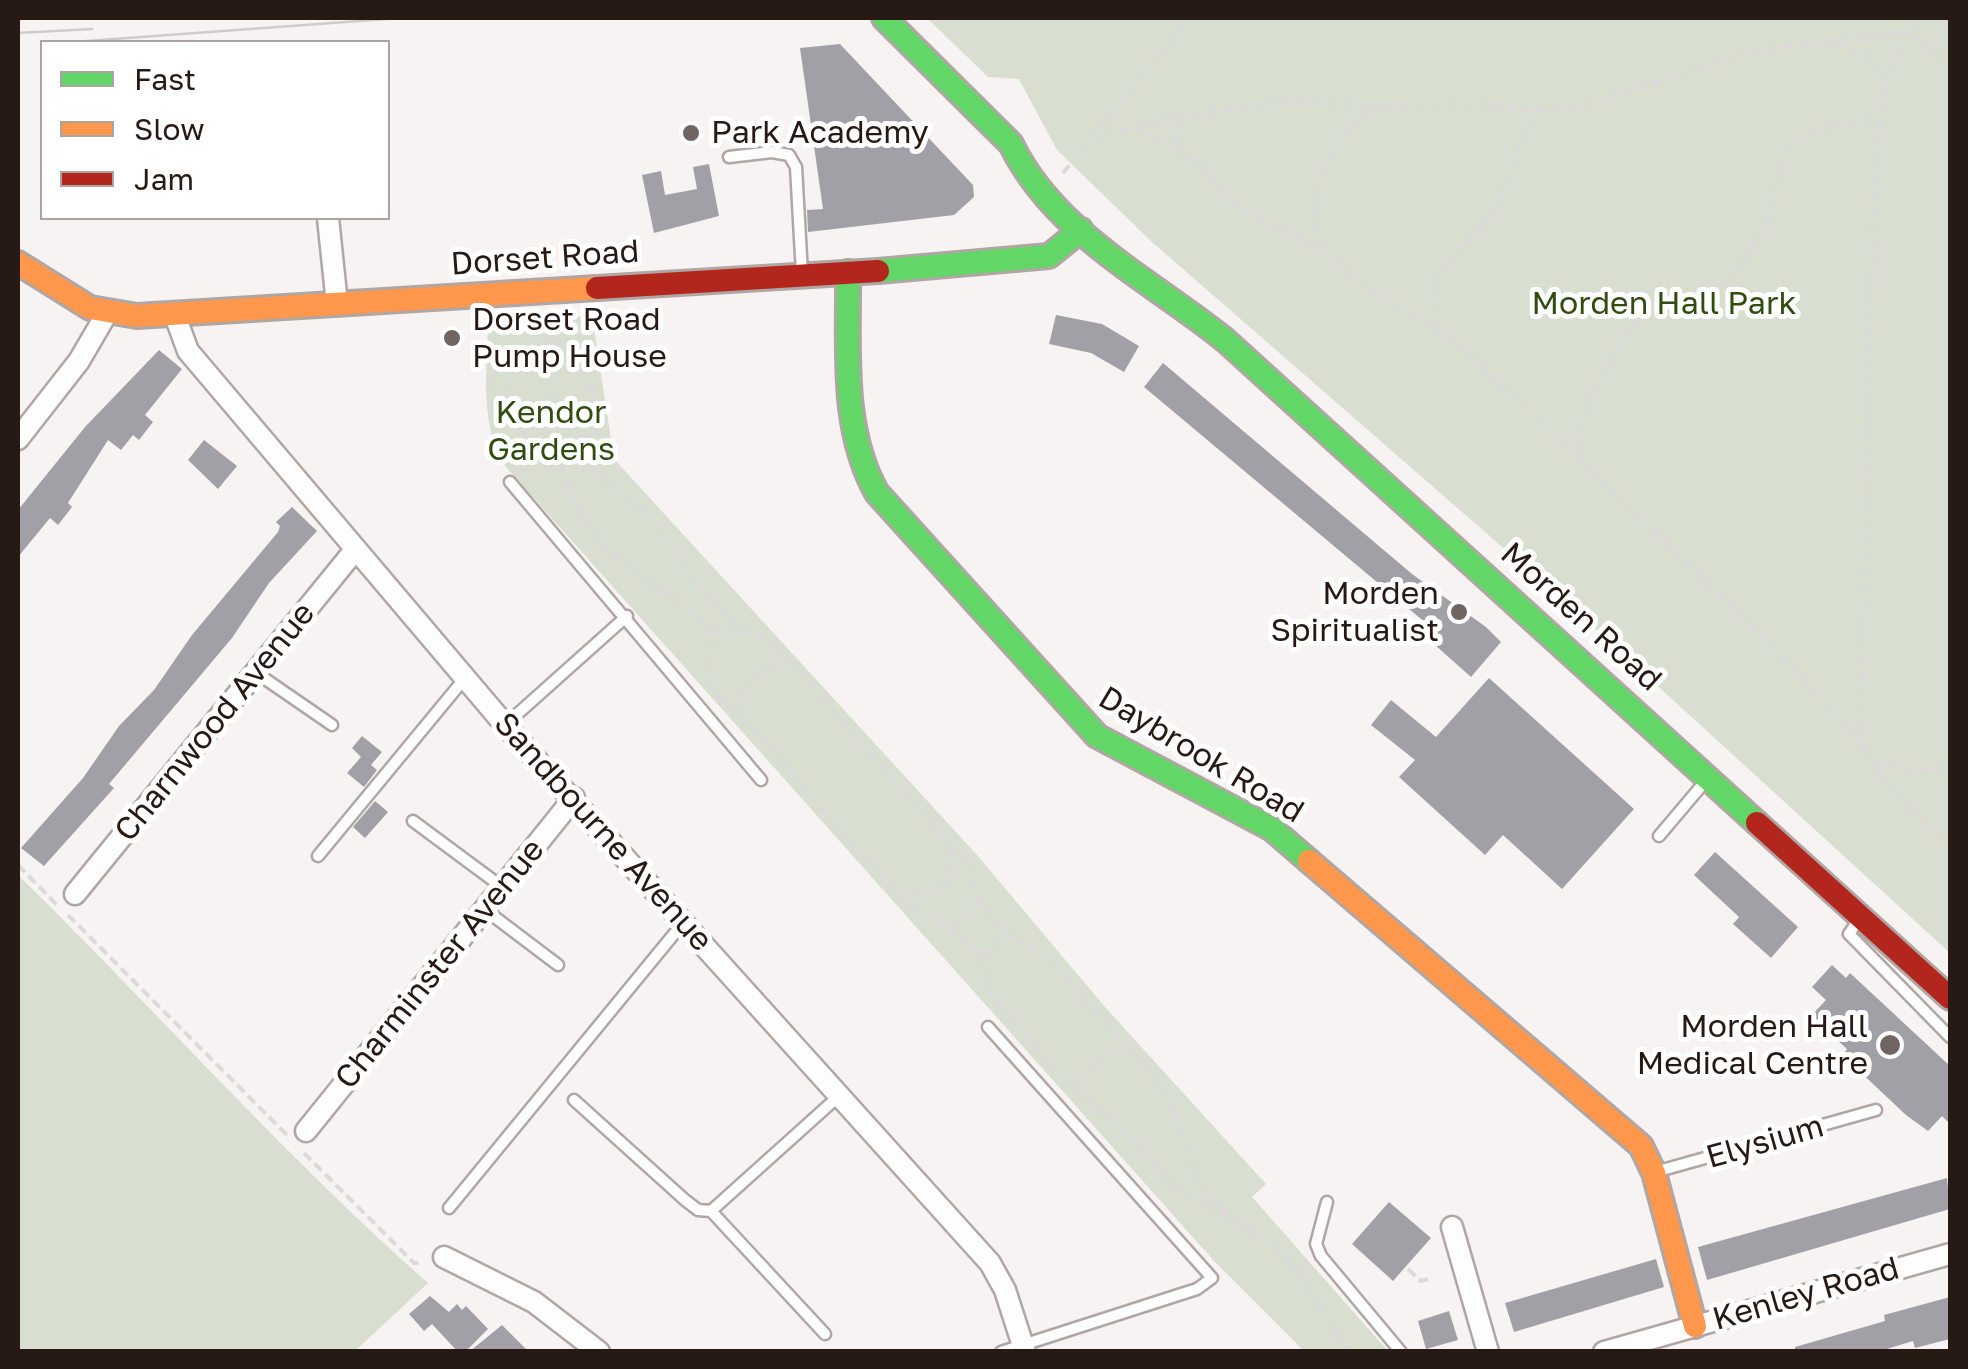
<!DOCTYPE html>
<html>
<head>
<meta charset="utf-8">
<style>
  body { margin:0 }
  #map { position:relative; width:1968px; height:1369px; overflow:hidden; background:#f7f3f2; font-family:"Golos Text",sans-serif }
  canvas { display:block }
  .frame { position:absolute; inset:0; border:20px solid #271914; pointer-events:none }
  .legend { position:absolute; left:40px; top:40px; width:350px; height:180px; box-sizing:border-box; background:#fff; border:2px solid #a9a3a1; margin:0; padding:12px 18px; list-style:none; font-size:30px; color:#271914 }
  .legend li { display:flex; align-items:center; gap:20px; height:50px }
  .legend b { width:50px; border:2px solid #a9a3a1 }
</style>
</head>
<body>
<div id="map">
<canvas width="1968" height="1369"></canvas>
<div class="frame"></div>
<ul class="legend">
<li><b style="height:12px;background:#63d668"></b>Fast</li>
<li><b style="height:12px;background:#ff974d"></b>Slow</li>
<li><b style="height:12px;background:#b3261e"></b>Jam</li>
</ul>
</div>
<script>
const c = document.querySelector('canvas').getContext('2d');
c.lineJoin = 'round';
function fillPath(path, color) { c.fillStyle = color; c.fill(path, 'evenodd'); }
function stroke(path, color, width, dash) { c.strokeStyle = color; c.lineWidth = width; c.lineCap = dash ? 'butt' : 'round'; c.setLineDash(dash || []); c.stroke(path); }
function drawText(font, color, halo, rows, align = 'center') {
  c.font = font + ' "Golos Text",sans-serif'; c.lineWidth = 10; c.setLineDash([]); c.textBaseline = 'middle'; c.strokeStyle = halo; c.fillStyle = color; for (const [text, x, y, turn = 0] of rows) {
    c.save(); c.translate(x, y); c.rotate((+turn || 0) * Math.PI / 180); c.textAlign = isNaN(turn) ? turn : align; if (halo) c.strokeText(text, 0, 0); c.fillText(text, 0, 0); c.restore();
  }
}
fillPath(new Path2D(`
  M927,18H1950V953L1570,606L1152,242L1057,150L1019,79L988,77Z
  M592,316L614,459L977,855L1105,1007L1266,1184L1252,1197L1388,1351H1304L1215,1262L506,467C479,429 487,367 488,322Z
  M18,875C155,1009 284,1156 428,1283L355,1351H18Z`), '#d8ded0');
fillPath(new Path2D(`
  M840,44L973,185L974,197L954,215L808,232L807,210L823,209L800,48Z
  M709,164L719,216L654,233L642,175L661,171L665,195L697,189L693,167Z
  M1056,315L1102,324L1139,346L1124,372L1091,353L1049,344Z
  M159,350L182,369L145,415L153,422L139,440L133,435L121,450L108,440L68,503L72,507L58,525L50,518L18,557V510L85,427Z
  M1163,363L1412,574L1486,627L1501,642L1471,677L1426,637L1433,629L1144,387Z
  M204,440L237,466L218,489L188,460Z
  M292,507L317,531L269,583L232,638L109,784L114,788L44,866L21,848L83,778L119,726L154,690L192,635L278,532L280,526L276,522Z
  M1489,678L1634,809L1562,889L1503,835L1485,855L1399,777L1415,760L1371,725L1391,700L1436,737Z
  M362,736L382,752L371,765L377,770L364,787L347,773L361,757L352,748Z
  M375,801L388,812L365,838L353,827Z
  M1715,852L1798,927L1771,958L1733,924L1739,917L1694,875Z
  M1832,965L1846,978L1850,973L1950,1066V1124L1942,1116L1928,1131L1906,1115L1856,1068L1858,1065L1845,1052L1847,1049L1811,1016L1826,1000L1812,987Z
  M1947,1178L1950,1209L1707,1280L1698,1247Z
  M1389,1202L1431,1238L1393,1281L1352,1244Z
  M1656,1259L1664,1287L1514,1332L1505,1303Z
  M430,1296L449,1312L457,1304L462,1310L466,1306L488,1329L465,1352H458L432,1324L424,1331L409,1314Z
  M1950,1297V1339L1915,1348L1913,1341L1877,1352H1795V1347L1885,1321L1884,1315Z
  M1449,1311L1458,1340L1426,1349L1418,1321Z
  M502,1325L529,1352H469Z`), '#a2a0a7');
const lane = new Path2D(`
  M729,157L772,152L789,155L796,167L802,274
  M510,482L761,780
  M255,672L332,725
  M505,725L627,616
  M413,821L502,887
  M1659,836L1703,784
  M318,856L465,678
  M484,909L558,965
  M1857,922L1849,934L1950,1037
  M988,1027L1212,1278L1197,1289L1001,1352
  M574,1100L685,1200L698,1210L711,1211L840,1095
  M1655,1172L1876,1110
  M1327,1202L1316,1244L1321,1256L1401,1352
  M449,1208L683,923
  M711,1211L825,1334`);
const street = new Path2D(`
  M328,218L337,304
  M174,313L188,351L505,725L990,1263L1005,1290L1025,1352
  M18,439L79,361L107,313
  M75,894L355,550
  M306,1131L574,798
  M1452,1227L1488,1352
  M444,1257L534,1302L599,1352
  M1604,1352L1950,1254`);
const fast = new Path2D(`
  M884,18L1011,144C1054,233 1152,281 1225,340L1757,823
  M878,271L1049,256L1081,230
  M848,272C849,345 840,428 877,493L1097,736L1272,829L1309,861`);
const slow = new Path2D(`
  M18,263L90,308L137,316L597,288
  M1309,861L1641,1146L1654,1173L1695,1326`);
const jam = new Path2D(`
  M597,288L878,271
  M1757,823L1950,998`);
stroke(lane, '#b0a7a4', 15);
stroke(street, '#b0a7a4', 25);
stroke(fast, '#b0a7a4', 28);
stroke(slow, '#b0a7a4', 28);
stroke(jam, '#b0a7a4', 28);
stroke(new Path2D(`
  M1836,44L1868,55L1883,87
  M1137,128L1200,163L1237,207L1322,249L1368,288L1456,341L1757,630L1861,742L1889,788L1950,848
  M1091,140L1168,118L1290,101L1382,106L1488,104L1524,111L1575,108L1751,51L1907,32L1950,62
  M1177,144L1176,132L1192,115
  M1063,173L1189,18
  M1322,248C1299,202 1332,127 1377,108
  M548,315C546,339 550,361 551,384C556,449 562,506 612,553C644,583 685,601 715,633L708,662L710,684L722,702L765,740L815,803L912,909L951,928L983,958L988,992L1060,1075L1136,1143L1169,1182L1269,1242L1292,1263L1349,1352
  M1435,324C1434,307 1432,286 1442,271C1456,249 1479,234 1493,211C1513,179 1516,141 1538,111
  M549,347H564C590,372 598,394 596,430L556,450C498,424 491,403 528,350Z
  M487,390L503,357L528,350L546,338L560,345
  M591,434L590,457L596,473L651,517L706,596L744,629L765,639L788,658L968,866L980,902L1006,932L1049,958L1157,1081L1172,1107L1199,1181L1229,1216
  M1581,464L1578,438L1588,401L1613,356L1639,319L1657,310L1702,305L1740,266L1769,220L1785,147L1817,130L1878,118
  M715,633L744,629
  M736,712C737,682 765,670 788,658
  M1861,742L1874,175L1887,75L1907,32L1921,18
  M1876,764L1914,770L1950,767
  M18,865L57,905
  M899,891C937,904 952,886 951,848
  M68,915L287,1135
  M951,928L980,902
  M983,958L1006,932
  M1073,1086L1119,1043
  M304,1153L414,1263H423
  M1408,1269L1421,1281L1432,1278`), '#dcdad9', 4, [10, 5]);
stroke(lane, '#fefdfd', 10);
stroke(street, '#fefdfd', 20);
stroke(fast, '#63d668', 22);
stroke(slow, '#ff974d', 22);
stroke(jam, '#b3261e', 22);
stroke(new Path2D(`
  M18,33L92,29
  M73,42L400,18`), '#cdcbcb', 2.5);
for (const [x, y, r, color] of [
  [691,133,10,"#706562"],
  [452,338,10,"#706562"],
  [1459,612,10,"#706562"],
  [1890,1045,12,"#706562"]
]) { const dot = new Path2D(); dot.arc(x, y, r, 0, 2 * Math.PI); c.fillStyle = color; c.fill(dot); stroke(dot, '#fff', 4); }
drawText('32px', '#271914', '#fff', [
  ["Park Academy",711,133],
  ["Dorset Road",472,320],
  ["Pump House",472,357],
  ["Morden",1439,594,"right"],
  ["Spiritualist",1439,631,"right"],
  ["Morden Hall",1868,1027,"right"],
  ["Medical Centre",1868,1064,"right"]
], 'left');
drawText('32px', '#271914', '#fff', [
  ["Dorset Road",545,258,-4],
  ["Morden Road",1581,617,42],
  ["Charnwood Avenue",215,722,-51],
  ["Daybrook Road",1201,755,31],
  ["Sandbourne Avenue",603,832,48],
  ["Charminster Avenue",440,964,-51],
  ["Elysium",1765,1142,-16],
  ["Kenley Road",1806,1294,-16]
]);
drawText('32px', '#314c11', '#fff', [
  ["Morden Hall Park",1664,304],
  ["Kendor",551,413],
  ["Gardens",551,450]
]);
</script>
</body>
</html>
